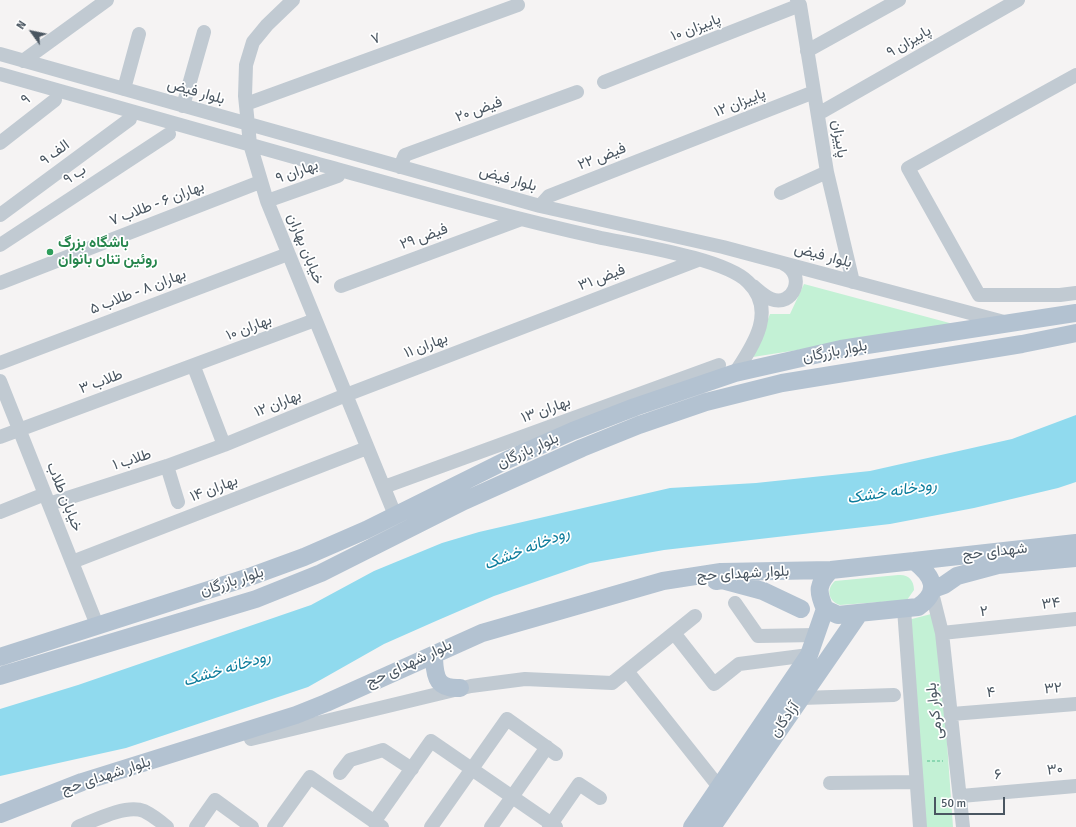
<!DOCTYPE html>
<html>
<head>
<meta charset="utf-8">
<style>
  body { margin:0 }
  #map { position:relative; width:1076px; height:827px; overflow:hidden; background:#f5f3f3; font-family:Signika,sans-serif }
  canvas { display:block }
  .north { position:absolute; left:12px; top:12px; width:40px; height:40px; -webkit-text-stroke:3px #fff; paint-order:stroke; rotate:303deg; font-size:11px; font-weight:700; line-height:16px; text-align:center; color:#4a5661 }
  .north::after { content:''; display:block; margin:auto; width:14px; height:18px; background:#4a5661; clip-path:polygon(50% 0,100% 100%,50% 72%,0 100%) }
  .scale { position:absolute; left:934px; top:797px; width:71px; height:18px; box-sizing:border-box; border:2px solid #4a5661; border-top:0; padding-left:5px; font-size:12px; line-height:14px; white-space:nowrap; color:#4a5661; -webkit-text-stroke:3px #fff; paint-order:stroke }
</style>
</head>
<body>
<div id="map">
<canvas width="1076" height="827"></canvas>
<div class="north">N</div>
<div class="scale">50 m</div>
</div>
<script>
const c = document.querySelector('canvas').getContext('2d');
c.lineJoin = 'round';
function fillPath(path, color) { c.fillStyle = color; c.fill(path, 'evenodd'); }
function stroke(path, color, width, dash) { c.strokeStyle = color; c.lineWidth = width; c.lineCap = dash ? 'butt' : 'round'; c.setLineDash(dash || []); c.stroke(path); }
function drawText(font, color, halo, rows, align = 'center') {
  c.font = font + ' Signika,Vazirmatn,sans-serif'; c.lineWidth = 3.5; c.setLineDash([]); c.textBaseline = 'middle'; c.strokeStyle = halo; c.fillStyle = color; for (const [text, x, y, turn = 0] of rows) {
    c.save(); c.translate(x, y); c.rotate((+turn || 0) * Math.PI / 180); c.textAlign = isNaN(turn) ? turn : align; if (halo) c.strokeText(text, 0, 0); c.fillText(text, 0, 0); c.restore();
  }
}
fillPath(new Path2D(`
  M804,284L957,325L753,357L770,314H790Z
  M898,575C908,574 914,580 914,590L907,600L840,605C828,601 826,589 835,581Z
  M935,613L939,630L953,827H925L908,620Z`), '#c3f1d5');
fillPath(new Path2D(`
  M1076,415V482L1058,488L974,508L890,524L664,550L590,563L494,596L436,621L384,644L308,687L126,748L0,776V709L78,685L311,605L374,571L442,543L479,532L670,488L756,483L870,471L1012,439Z`), '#90daee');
stroke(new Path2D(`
  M927,761H943`), '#7ad0a6', 1.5, [3, 2]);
stroke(new Path2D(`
  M293,0L267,25L253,42L246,65L245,96L250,144L267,201L395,515
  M797,0L800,5L827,172L853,282
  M807,51L899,0
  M0,54L540,206L723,247L1004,322
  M23,61L107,0
  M0,74C105,104 210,133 315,163C409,189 502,216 597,237C633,245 724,258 748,282C778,311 752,347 735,373
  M1076,75L908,168L979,295H1060L1076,293
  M604,82L800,5
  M124,89L139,34
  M246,104L518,5
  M183,106L204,32
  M818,114L1018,0
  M0,143L55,100
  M400,167L405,155L577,92
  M781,193L827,172
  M267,201L338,176
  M540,206L549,196L814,92
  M0,215L130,119
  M0,245L169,134
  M0,283L260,182
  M341,286L519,220
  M753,286C759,291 764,296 771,299C793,308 807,275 784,264
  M0,363L288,254
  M194,367L224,445
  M0,381L97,625
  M0,437L315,320
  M167,466L178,502
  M384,487L719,365
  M49,504L167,466L224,445L346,395L698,260
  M0,512L45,494
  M72,562L367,448
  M932,593L942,633L963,827
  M735,603L758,636L816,635
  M904,609L920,827
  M674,633L714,684L739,664L809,655
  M942,633L1076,619
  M627,671L719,787
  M801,698L894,695
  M952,714L1076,704
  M251,739L471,686L525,679L612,683L695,616
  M340,773L350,760L383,750L412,769
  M830,783L916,782
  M961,796L1076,786
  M374,822L431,741L556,827
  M78,827C95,820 126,804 144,811C152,815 160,821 167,827
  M196,827L215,800L252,827
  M274,827L310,777L382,827
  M431,827L507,719L556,754
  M491,827L547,747
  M549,827L579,784L600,798`), '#c1cad2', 14);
stroke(new Path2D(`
  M914,561L1076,543
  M716,581L722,580L763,591L801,609
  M933,589L944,585L957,576L998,565L1076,558
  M0,657L252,576L304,557L366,530L509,459L573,431L635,407L735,373L841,349L1076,313
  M434,659C435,679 438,689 460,688
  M0,676L256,599L321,573L464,501L582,448L639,425L706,402L782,383L1022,344L1076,333
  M0,814L82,782L296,715L326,703L482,633L663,581L721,572L831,570L914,561C933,576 941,591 918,607L838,615L825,609C817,591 817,584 831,570
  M692,827L809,655L825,609
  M712,827L859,614`), '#b3c2d1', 18);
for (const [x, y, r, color] of [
  [50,252,4,"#2e9e5b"]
]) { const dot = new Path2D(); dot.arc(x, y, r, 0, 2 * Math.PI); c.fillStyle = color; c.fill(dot); stroke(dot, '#fff', 1.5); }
drawText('15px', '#4a5661', '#fff', [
  ["پاییزان ۱۰",696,28,-21],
  ["۷",376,39,-20],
  ["پاییزان ۹",909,42,-30],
  ["بلوار فیض",196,92,16],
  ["۹",26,100,-38],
  ["پاییزان ۱۲",740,103,-22],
  ["فیض ۲۰",479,110,-20],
  ["پاییزان",839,139,81],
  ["۹ الف",55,153,-36],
  ["فیض ۲۲",602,157,-21],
  ["بهاران ۹",297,172,-20],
  ["۹ ب",75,175,-33],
  ["بلوار فیض",508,179,16],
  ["بهاران ۶ - طلاب ۷",157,204,-21],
  ["فیض ۲۹",424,237,-20],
  ["خیابان بهاران",305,249,68],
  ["بلوار فیض",823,256,15],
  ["فیض ۳۱",602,278,-21],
  ["بهاران ۸ - طلاب ۵",138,292,-21],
  ["بهاران ۱۰",249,328,-21],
  ["بهاران ۱۱",426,346,-21],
  ["بلوار بازرگان",835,352,-11],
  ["طلاب ۳",101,382,-20],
  ["بهاران ۱۲",278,404,-22],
  ["بهاران ۱۳",546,410,-20],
  ["بلوار بازرگان",528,451,-24],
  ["طلاب ۱",132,460,-18],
  ["بهاران ۱۴",214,489,-21],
  ["خیابان طلاب",64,497,68],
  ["شهدای حج",995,552,-6],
  ["بلوار شهدای حج",743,574,-3],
  ["بلوار بازرگان",232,582,-18],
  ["۳۴",1051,604,-7],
  ["۲",984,612,-6],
  ["بلوار شهدای حج",409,664,-25],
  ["۳۲",1053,689,-4],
  ["۴",991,693,-5],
  ["بلوار کرمی",935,711,-97],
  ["آزادگان",785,720,-55],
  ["۳۰",1055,770,-5],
  ["۶",998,775,-5],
  ["بلوار شهدای حج",106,776,-18]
]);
drawText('bold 15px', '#27864d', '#fff', [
  ["باشگاه بزرگ",58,243],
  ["روئین تنان بانوان",58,260]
], 'left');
drawText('italic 16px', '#0c7c9b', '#fff', [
  ["رودخانه خشک",892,492,-9],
  ["رودخانه خشک",527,549,-22],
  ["رودخانه خشک",227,669,-17]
]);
</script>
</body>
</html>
